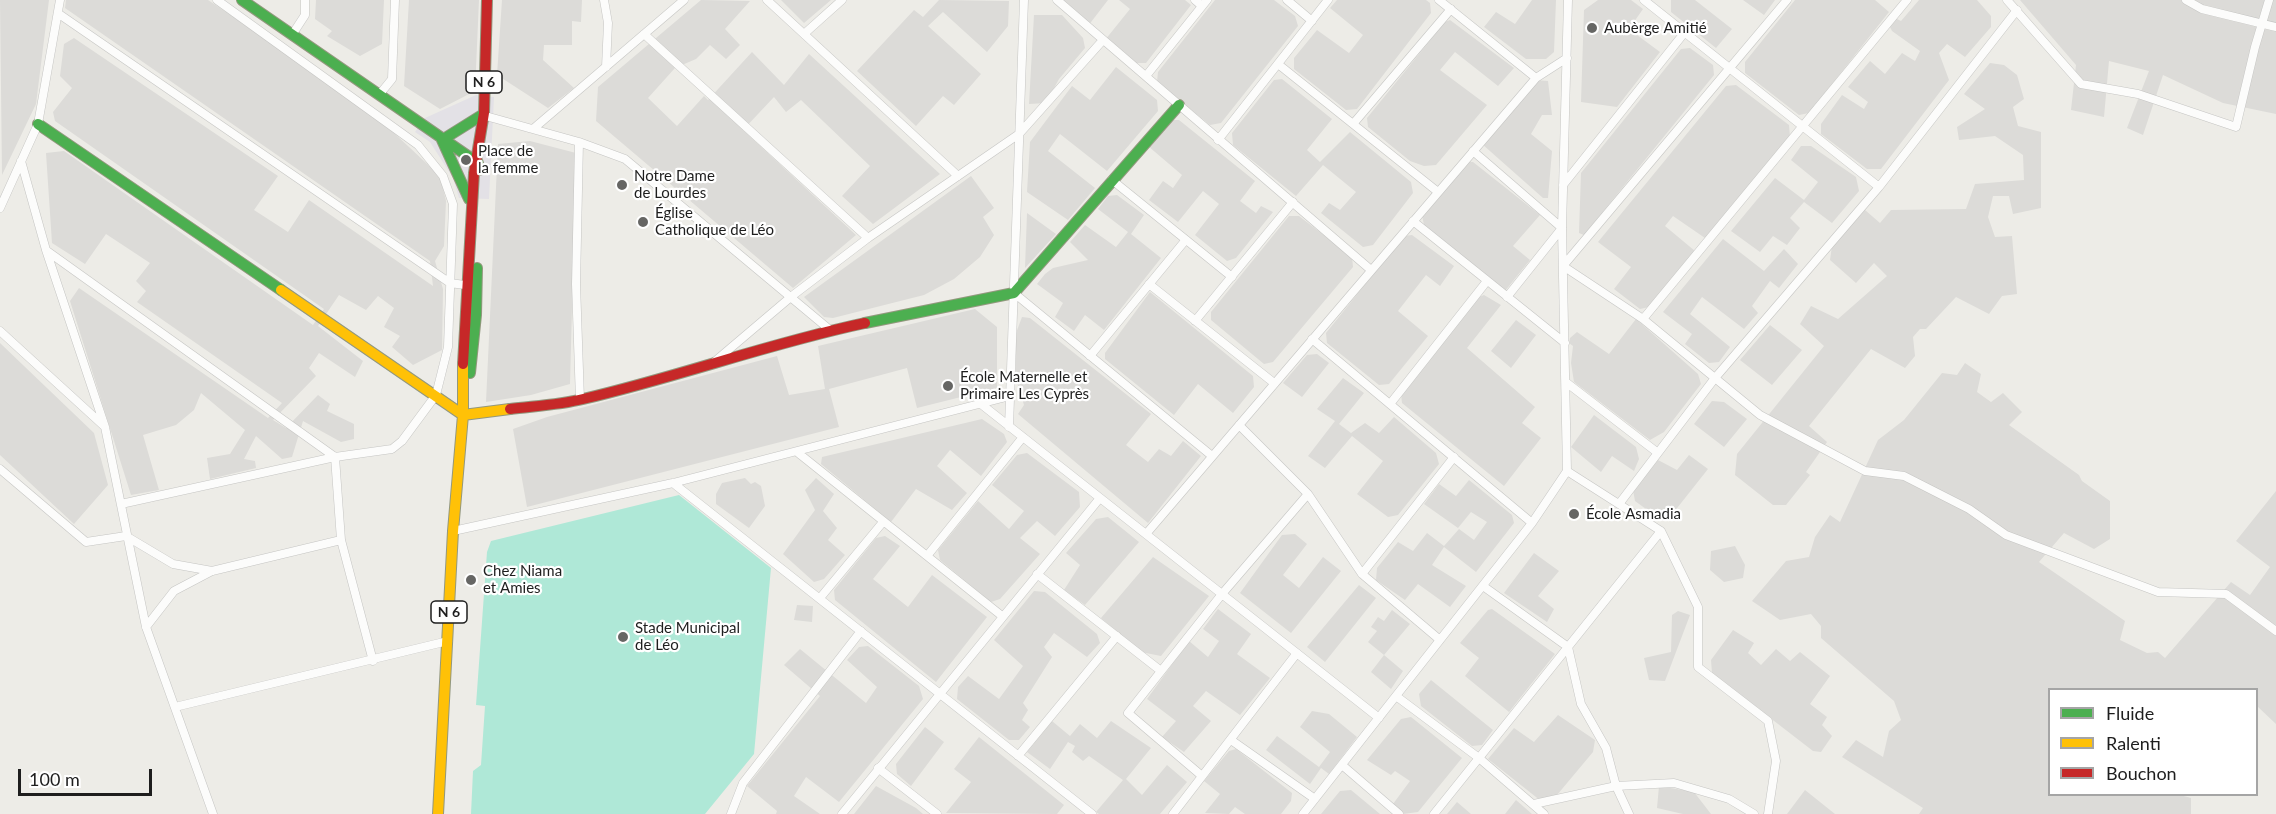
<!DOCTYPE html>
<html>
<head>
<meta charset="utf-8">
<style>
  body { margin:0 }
  #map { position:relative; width:2276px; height:814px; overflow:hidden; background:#edece7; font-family:Lato,sans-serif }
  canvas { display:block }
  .legend { position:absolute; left:2048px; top:688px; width:210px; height:108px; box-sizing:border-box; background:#fff; border:2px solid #a5a5a5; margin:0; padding:8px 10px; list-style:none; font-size:18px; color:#1e1e1e }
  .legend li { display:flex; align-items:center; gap:12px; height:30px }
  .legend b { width:30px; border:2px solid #a5a5a5 }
  .scale { position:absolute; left:18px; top:769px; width:134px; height:27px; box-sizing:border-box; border:3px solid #1e1e1e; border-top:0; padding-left:8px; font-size:18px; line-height:21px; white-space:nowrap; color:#1e1e1e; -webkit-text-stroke:4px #fff; paint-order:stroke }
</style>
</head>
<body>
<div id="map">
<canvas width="2276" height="814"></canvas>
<ul class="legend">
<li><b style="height:8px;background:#4caf50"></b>Fluide</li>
<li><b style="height:8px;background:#ffc107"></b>Ralenti</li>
<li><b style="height:8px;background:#c62828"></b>Bouchon</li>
</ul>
<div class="scale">100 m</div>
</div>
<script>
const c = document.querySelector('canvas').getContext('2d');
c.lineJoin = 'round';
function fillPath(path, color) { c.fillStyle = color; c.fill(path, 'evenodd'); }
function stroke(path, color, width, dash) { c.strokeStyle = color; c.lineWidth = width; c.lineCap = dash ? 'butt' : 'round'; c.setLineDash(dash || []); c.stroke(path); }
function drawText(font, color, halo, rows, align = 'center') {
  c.font = font + ' Lato,sans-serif'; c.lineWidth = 4.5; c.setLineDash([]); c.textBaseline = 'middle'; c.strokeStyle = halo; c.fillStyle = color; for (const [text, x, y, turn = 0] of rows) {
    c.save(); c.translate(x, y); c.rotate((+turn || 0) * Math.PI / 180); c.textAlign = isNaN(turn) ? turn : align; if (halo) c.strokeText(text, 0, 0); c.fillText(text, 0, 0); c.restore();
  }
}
fillPath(new Path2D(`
  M0,0H49L36,104L2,175Z
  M66,0H208L286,52L393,132L440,176L446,201L444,246L435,261L443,289L442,350L413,365L392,347L400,336L384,327L394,308L378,296L366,310L339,295L318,326L363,361L355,377L319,353L309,368L316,376L273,420L286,428L318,395L330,404L327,411L354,424V439L341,442L303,421L292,457L282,459L256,436L244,459L255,461L256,468L210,479L207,458L230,454L245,430L201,393L194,410L176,425L143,435L159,490L131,495L70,301L79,288L268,418L282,403L137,302L146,291L136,281L150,263L106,234L85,264L52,243L46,153L64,151L313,325L324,309L55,121L53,112L72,88L60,76L64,44L74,38L278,176L254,210L288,232L309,200L433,286L430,261L65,8Z
  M316,0H384L382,44L360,56L327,36L332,31L315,19Z
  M409,0H479L475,91L440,109L404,86Z
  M502,0H582L581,22L572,21V45H544L543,60L574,88L548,108L497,75Z
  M701,0L750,1L725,29L740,45L726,59L710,45L696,59L675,68L648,98L677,126L704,96L708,100L752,52L784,85L809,54L940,174L873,224L842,196L870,166L801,100L786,112L774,97L743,130L856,235L793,288L596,121L598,87Z
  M781,0H831L804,23Z
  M939,0L1009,1L1008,26L987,52L943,12L928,26L981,74L954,105L943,96L916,126L857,71L914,10L923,17Z
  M1060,0H1108L1088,26Z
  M1119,0H1185L1191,5L1146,63H1136L1105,40L1130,9Z
  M1215,0H1274L1295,16L1298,26L1221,123L1210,125L1157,82L1158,72Z
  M1337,0H1426L1430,3L1431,13L1357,109L1346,110L1294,69V58L1317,30L1349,53L1363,35L1330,8Z
  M1532,0H1556L1554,52L1546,59H1526L1484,27L1496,12L1515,24Z
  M1598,0H1631L1643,9L1629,29L1660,52L1617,107L1581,102L1584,10Z
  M1671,0H1695L1732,29L1716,48L1671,12Z
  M1743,0H1775L1764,15Z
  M1795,0H1875L1889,12L1809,113L1799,115L1745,73V62Z
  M1919,0H1977L1991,16V27L1965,57L1947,44L1939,53L1949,80L1881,169H1867L1821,134V124L1842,95L1864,109L1868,102L1848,87L1870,61L1885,74L1902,53L1915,61L1920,51L1892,31L1888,23L1893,17L1901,21Z
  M2020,0H2276V114L2223,103L2163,75L2143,135L2127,128L2149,71L2109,61L2104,117L2071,110L2076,65Z
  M1034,15H1062L1083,38L1085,48L1059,79L1046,103L1029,104Z
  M1450,20L1514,68L1498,86L1455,52L1440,70L1487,105L1436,165L1424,166L1410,161L1368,127L1367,118L1445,22Z
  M1690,48L1713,65L1714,75L1584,235L1579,233L1581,173L1681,49Z
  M1990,63L2004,65L2017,75L2024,99L2013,107L2018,126L2041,132V208L2013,214L2009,196H1993L1988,217L1995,237L2012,236L2017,294L2002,296L1989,314L1956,297L1926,329H1920L1913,337L1915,356L1905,368L1871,349L1809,426L1827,442L1806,472L1810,475L1786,505H1773L1735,475L1737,454L1824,346L1800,324L1811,306L1838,319L1887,276L1874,263L1856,283L1830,260L1832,246L1865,210L1880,223L1891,210L1966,209L1975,184L2024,180L2023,155L1995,136L1959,140L1957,127L1985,109L1964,94Z
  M1116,67L1157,100L1158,111L1107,171L1060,134L1048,151L1095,188L1068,220L1027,192L1030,142L1072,86L1090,100Z
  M1282,79L1332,119L1307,150L1320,162L1350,132L1411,182L1413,193L1373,245L1363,247L1321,213L1329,203L1340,210L1356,192L1323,165L1296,196L1233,145L1232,133L1274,80Z
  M1535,80L1548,81L1552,115H1542L1531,134L1552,151L1548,198H1543L1482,144Z
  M1736,85L1789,125L1790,137L1705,238L1673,216L1665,226L1695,251L1649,307L1640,309L1614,289L1631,267L1598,242L1726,86Z
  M1170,120H1179L1255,181L1240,201L1256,213L1261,206L1273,212L1236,258L1227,261L1195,235L1219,204L1203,191L1178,222L1149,200L1163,181L1173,188L1182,175L1148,146Z
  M530,141L576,153L570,384L531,395L486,402L498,144Z
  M1801,146H1811L1856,177L1859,191L1832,223L1804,202L1790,218L1800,228L1787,245L1773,236L1760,252L1731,231L1775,178L1804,200L1818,182L1791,160Z
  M1464,162H1473L1540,215L1513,246L1530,260L1505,291L1424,225L1422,215Z
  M971,176L994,208L983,217L994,235L980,257L954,279L924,295L833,318L824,317L804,297Z
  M1117,195L1144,215L1131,234L1161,258L1104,330L1085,315L1074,331L1055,317L1063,303L1037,284L1045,274L1053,268L1088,260L1070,242L1085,225L1116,247L1128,232L1098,209L1108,196Z
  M1027,213L1056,234L1025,268Z
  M1289,216H1299L1352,257L1353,267L1273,362L1264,364L1211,320V312Z
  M1412,235L1454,266L1440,286L1426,275L1398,311L1428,336L1389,384L1379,385L1327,343L1326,333L1404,236Z
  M1723,239L1764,271L1784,249L1798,264L1779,288L1770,281L1752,306L1758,313L1744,329L1702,297L1690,314L1730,347L1719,362L1709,363L1685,344L1692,334L1663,312Z
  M1150,292L1253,376L1254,387L1233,413L1198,384L1174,415L1105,359V353Z
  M1484,295L1501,305L1467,348L1535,407L1522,423L1541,438L1504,486L1402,403L1401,394L1477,298Z
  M975,309L997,327V388L917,408L907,368L829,389L839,427L527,507L513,429L547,417L777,356L789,395L825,389L818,346Z
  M1022,317L1030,318L1151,414L1126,445L1148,462L1159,449L1171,456L1183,441L1201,456L1148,523L1018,414L1024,405L1016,379V333Z
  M1636,319L1698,374L1701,384L1664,432L1650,440L1574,382L1571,363L1573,346L1569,343L1570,338L1577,332L1609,354Z
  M1516,320L1536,335L1511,368L1491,351Z
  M1770,325L1802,350L1772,385L1740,360Z
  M0,343L94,433L108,485L74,524L0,455Z
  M1317,354L1329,363L1302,397L1283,383L1307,355Z
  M1965,363L1981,374L1977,392L1991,402L2003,393L2022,412L2009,425L2079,475L2082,481L2110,501V539L2094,549L2064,533L2039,562L2125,621L2120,640L2147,653L2158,652L2165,658L2231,582L2250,595L2270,567L2236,541L2276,491V724L2257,706L2256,690H2050V794L2180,795L2191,798V814H1919L1923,808L1842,757L1856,740L1883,757L1889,731L1901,720L1894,701L1821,638V626L1811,614L1780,620L1752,601L1786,561L1809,557L1815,537L1830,515L1840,522L1878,440L1904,420L1942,373L1957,375Z
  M1343,378L1364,393L1339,424L1351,433L1365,423L1379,433L1394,417L1436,453L1439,464L1398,515L1388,517L1357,494L1383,461L1352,436L1325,468L1308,456L1335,421L1317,409Z
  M1712,401L1724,402L1747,419L1724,447L1694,424Z
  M1594,415L1636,447L1639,459L1634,471L1612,456L1601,472L1571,447Z
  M982,419L1004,434L1007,442L981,476L950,450L937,466L967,493L952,510L916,489L891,522L821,464L822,457Z
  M1027,453L1079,492L1080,507L1055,536L1037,521L1020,538L1040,554L1000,599L991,602L940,560L938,550L978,501L1009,529L1024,511L992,485L1017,455Z
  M1689,455L1708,469L1670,517H1657L1635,501L1633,490L1658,460L1677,470Z
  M745,478L751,484L755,482L761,486L765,506L749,528L716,504V494L722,483Z
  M816,478L834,494L823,511L837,528L828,540L845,555L824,579L814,582L783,554L815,510L805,490Z
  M1469,480L1512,515L1514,523L1476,572L1444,547L1432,565L1466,586L1450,607L1418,584L1405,600L1376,580L1377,568L1398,542L1413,551L1427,533L1444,546L1459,529L1474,540L1487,522L1471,512L1458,528L1424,504L1439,484L1456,496Z
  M1108,517L1139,542L1085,605L1064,590L1080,565L1066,553L1096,519Z
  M1295,534L1307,544L1283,575L1299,588L1323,557L1341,571L1291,633L1240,593L1282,535Z
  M885,536L900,546L873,579L908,607L932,575L987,617L936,682L835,600L834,590L876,538Z
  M1735,546L1745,565L1743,578L1724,582L1710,570L1711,551Z
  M1534,553L1559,571L1538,596L1554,609L1547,622L1504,593Z
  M1153,557L1209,596L1161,656L1141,652L1101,618Z
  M1359,585L1376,598L1325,662L1307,647Z
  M1034,591L1045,592L1097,634L1100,643L1087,657L1054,633L1044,647L1052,657L1023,703L1028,710L1022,720L1030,727L1019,740H1009L957,699L958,687L968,676L999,699L1023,666L994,640Z
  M797,605L813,606L812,622L794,620Z
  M1218,609L1251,634L1237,654L1270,678L1240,715L1206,691L1193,706L1211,721L1184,752L1162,737L1176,721L1147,699L1189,641L1208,657L1219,641L1203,629Z
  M1492,609L1555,654L1509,712L1465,676L1479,658L1460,643L1488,610Z
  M1392,610L1410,624L1384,655L1403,671L1391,689L1371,672L1384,655L1368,642L1377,631L1371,627L1378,617L1384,621Z
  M1678,611L1690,615L1665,681L1649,680L1644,658L1671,652L1672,615Z
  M1733,630L1754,643L1748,653L1761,665L1776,649L1790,661L1800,652L1830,676L1810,704L1827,717L1822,725L1832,736L1821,752L1813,751L1712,673L1711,660Z
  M868,646L919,686L923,699L839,802L806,777L794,796L820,814H776L777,811L747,786L820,696L784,665L800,649L866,703L877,687L847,660L859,647Z
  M1431,680L1493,730L1482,745L1472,746L1421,706L1419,694Z
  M1312,711L1329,714L1357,737L1329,774L1321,768L1310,784L1266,750L1277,736L1319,767L1330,752L1300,727Z
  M1558,715L1595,740L1593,752L1552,801H1541L1488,759L1514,728L1534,742Z
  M1411,717L1462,758L1418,812L1403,814L1393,804L1410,781L1395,771L1391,775L1367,760L1401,719Z
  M1052,721L1070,736L1080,724L1097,738L1111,721L1151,748L1126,779L1142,795L1167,765L1187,782L1160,814H1099L1096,812L1123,780L1089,756L1083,761L1072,752L1075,746L1068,742L1050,769L1027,752Z
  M925,727L944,742L911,786L897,774L896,764Z
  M979,737L1064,805L1057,814L946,813L971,782L954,769Z
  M1236,749L1292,793L1291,801L1281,814H1245L1235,807L1229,814L1205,813L1220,794L1204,781L1229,751Z
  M876,786L916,808L923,814H854Z
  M1659,786L1694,792L1711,814H1683L1657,808Z
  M1351,790L1380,814H1321L1340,791Z
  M1805,790L1835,814H1787Z
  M1516,800L1532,814H1505Z
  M1457,802L1471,814H1447Z`), '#dcdbd8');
fillPath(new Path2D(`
  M679,495L771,568L754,754L705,814H471L473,771L481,765L485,706L476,705L487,552L491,541Z`), '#afe8d7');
fillPath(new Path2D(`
  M476,95L494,97L489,199L459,198L453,178L430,142L415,132L425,118Z`), '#e3e1e6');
const street = new Path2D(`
  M604,0L608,23L606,67
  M767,0L958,176
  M1057,0L1371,270
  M1195,0L1202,6
  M1287,0L1312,21
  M1439,0L1536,78
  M1644,0L1879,187
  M1787,0L1563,266L1643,319L1760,415L1865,471L1904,476L1969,509L2006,535L2158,592L2226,594L2276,631
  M2007,0L2081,84L2138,94L2236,127L2255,47L2269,0
  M2186,0L2202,9L2276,27
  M59,14L450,283L472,286
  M644,34L868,238
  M804,34L842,0
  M292,35L305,15V0
  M1278,64L1438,192
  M1146,76L1207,0
  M379,95L392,79L395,0
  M482,115L579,142L625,159L830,330
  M1353,124L1451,9
  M533,129L684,0
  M1218,140L1328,0
  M579,142L576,284L580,400
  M1473,151L1562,228L1507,297
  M21,161L46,250L105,427L146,627L213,814
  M1112,180L1232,277
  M1563,185L1685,32
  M0,208L38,124L60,0
  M1413,221L1565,343
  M47,251L335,457L341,540L373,661
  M1149,284L1274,383
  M1014,293L1212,456
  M1643,319L1907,0
  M1195,321L1293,202
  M0,331L104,426
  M1312,339L1532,523
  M1090,356L1184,242
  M713,363L792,296L868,238L1019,134L1103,40
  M1567,383L1658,453
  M981,404L1379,718
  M1390,404L1487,281
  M1239,425L1308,494L1362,574L1440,640
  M1009,427L1024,0
  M797,452L1002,616
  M0,469L86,542L126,536L173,564L212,571
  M1567,471L1661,531L1698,607V667L1768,721L1776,761L1768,814
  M673,483L1092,814
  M121,504L335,457L392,449L402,441L436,395L448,347L453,204L443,176L418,145L217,0
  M1619,504L1715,378L1879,187L2017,10
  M453,531L673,483L1010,396
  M1146,534L1536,78L1567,58
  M927,556L1023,437
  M1037,574L1161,671
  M1362,574L1454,457
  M1483,586L1568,647L1581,704L1606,748L1616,786L1629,814
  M820,598L883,522
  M146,627L174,591L212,571L341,540
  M1396,696L1479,758L1544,814
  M175,707L448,641
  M1231,740L1315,799
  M1018,756L1117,636
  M1342,765L1399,814
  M878,768L937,814
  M1202,776L1128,713L1222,594L1308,494
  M1534,804L1616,786L1674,783L1729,799L1754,814
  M731,814L743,783L861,631
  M842,814L1100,498
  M1173,814L1297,653
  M1303,814L1532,523L1567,471L1562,228L1568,0
  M1434,814L1661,531`);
const fast = new Path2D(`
  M242,0L478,163L479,170
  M38,124L281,290
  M469,199L442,140L482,115
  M865,323L1014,293L1179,105
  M470,373L476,315L477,268`);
const slow = new Path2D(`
  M281,290L463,415L510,409
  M438,814L453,531L463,415V364`);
const jam = new Path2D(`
  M463,364L474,173L484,113L487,0
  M510,409C534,406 559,405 583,399C678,377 770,343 865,323`);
stroke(street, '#c5c5c3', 9);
stroke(fast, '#93987e', 12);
stroke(slow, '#93987e', 12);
stroke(jam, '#93987e', 12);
stroke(street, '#fcfcfb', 8);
stroke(fast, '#4caf50', 10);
stroke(slow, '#ffc107', 10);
stroke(jam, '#c62828', 10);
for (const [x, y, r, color] of [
  [1592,28,6,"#666664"],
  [466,160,6,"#666664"],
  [622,185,6,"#666664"],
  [643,222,6,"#666664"],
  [948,386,6,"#666664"],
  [1574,514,6,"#666664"],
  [471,580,6,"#666664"],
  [623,637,6,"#666664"]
]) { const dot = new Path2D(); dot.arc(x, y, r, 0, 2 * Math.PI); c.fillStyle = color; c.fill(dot); stroke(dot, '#fff', 2); }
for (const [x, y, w] of [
  [484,82,36],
  [449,612,36]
]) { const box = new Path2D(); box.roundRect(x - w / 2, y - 11, w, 22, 4.5); c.fillStyle = '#fff'; c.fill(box); stroke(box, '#1e1e1e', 1.5); }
drawText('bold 14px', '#1e1e1e', null, [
  ["N 6",484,82],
  ["N 6",449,612]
]);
drawText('15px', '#1e1e1e', '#fff', [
  ["Aubèrge Amitié",1604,28],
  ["Place de",478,151],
  ["la femme",478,168],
  ["Notre Dame",634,176],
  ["de Lourdes",634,193],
  ["Église",655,213],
  ["Catholique de Léo",655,230],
  ["École Maternelle et",960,377],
  ["Primaire Les Cyprès",960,394],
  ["École Asmadia",1586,514],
  ["Chez Niama",483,571],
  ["et Amies",483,588],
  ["Stade Municipal",635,628],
  ["de Léo",635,645]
], 'left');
</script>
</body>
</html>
